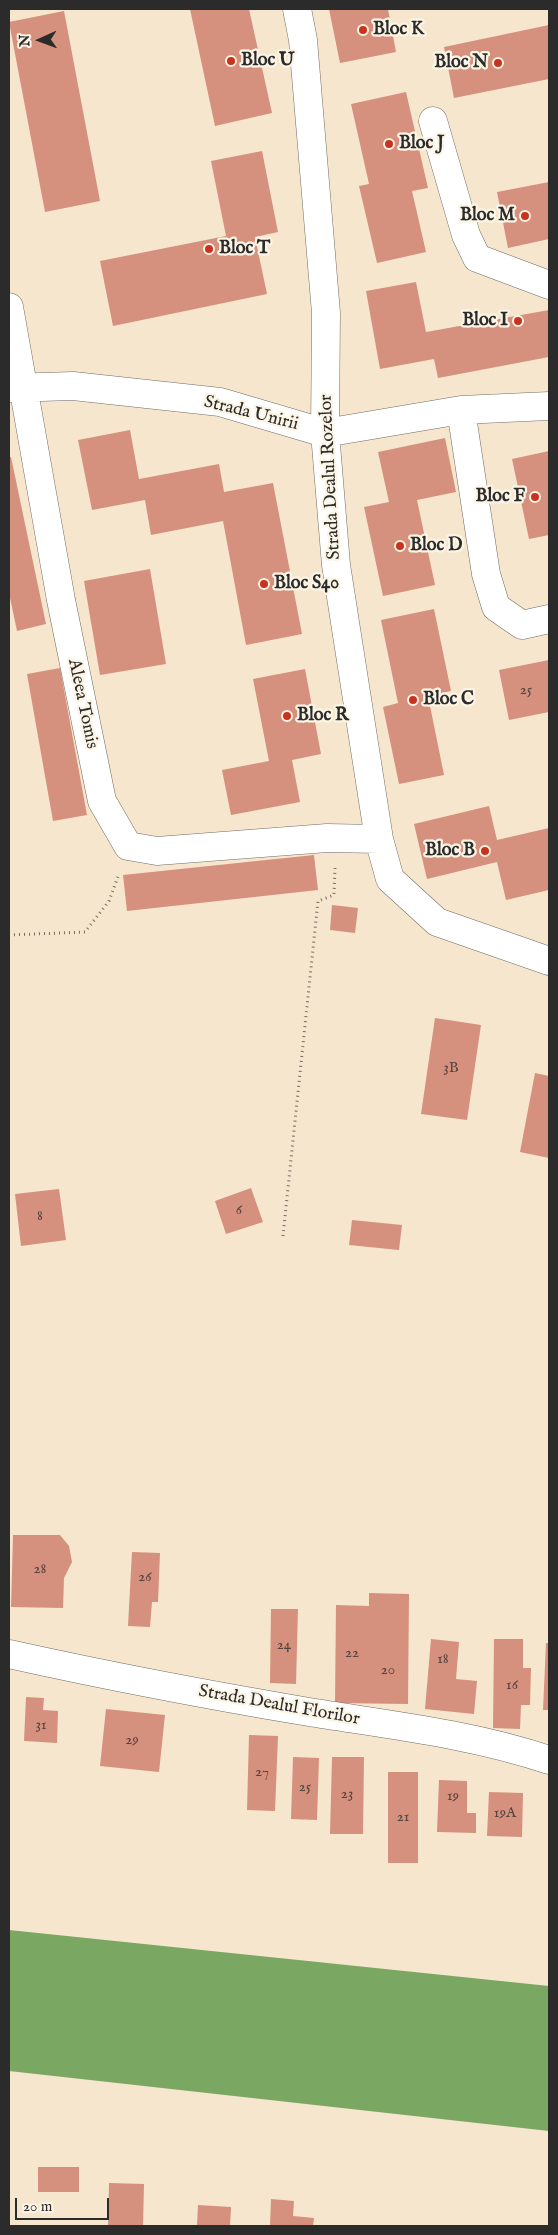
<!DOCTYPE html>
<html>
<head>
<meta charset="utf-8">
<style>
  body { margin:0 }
  #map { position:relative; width:558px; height:2235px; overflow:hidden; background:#f6e6cd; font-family:"IM FELL English",serif }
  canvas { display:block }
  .frame { position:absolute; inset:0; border:10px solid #2b2b2b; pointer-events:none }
  .north { position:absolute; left:15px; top:15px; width:50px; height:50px; -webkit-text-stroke:4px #fcf5e5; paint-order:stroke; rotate:268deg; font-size:14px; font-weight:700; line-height:20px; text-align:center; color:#2b2b2b }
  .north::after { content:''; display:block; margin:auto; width:18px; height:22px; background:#2b2b2b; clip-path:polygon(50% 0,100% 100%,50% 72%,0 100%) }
  .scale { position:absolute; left:15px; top:2198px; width:94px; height:22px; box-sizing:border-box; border:2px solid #2b2b2b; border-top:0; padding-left:6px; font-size:15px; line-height:18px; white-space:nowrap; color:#2b2b2b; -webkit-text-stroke:4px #fcf5e5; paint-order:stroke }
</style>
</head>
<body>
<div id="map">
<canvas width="558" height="2235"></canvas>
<div class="frame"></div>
<div class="north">N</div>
<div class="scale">20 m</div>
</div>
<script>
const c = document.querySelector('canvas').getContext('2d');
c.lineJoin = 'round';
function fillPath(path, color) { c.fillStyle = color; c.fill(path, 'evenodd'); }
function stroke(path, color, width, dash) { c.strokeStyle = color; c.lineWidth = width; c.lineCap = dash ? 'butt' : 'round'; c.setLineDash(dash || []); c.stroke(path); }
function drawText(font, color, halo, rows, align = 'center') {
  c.font = font + ' "IM FELL English",serif'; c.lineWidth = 4.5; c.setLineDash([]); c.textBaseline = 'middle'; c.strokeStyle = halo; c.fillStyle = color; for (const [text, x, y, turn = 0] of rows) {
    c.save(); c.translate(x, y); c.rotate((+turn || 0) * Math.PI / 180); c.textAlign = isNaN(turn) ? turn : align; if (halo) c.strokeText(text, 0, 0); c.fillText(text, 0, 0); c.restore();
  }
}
fillPath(new Path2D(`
  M9,1930L549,1986V2131L9,2071Z`), '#7aa761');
fillPath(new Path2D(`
  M190,9H249L272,113L215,126Z
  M329,9H388L396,52L340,63Z
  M64,11L100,201L45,212L9,22Z
  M549,25V79L454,98L444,47Z
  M406,92L428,188L412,191L426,252L377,263L359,186L369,184L351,104Z
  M262,151L278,232L255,237L267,294L113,326L100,261L226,236L211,161Z
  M549,182V239L508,248L497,192Z
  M416,282L426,332L549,310V357L438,378L434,359L380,369L366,291Z
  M130,430L139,479L219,464L224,492L273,483L302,634L246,645L223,521L151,535L145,500L92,510L78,440Z
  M445,438L456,492L417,500L435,585L383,596L364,507L389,502L378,452Z
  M549,451V535L529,539L512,459Z
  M9,457H11L46,624L17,631L9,593Z
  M150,569L166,664L100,675L84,581Z
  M434,609L451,691L428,696L444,775L399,784L383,707L398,703L381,620Z
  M549,660V712L509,720L499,670Z
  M60,668L87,815L53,821L27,674Z
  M305,669L321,754L292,760L300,802L231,815L222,770L269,761L253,679Z
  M489,806L497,840L549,828V890L506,900L497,862L427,879L414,824Z
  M314,855L318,890L127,911L123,875Z
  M332,905L358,908L355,933L330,930Z
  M435,1018L481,1025L467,1120L421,1114Z
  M535,1073L549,1076V1158L520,1152Z
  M251,1188L263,1222L226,1234L215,1201Z
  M59,1189L66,1240L21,1246L15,1194Z
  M352,1220L402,1225L399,1250L349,1245Z
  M13,1535H60L69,1546L72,1562L64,1578L63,1608L11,1607Z
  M132,1552L160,1553L158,1602H152L150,1627L128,1626Z
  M369,1593L409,1594L408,1704L335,1703L336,1605L369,1606Z
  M271,1609H298L296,1684L270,1683Z
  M431,1639L459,1642L456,1679L477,1681L474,1714L425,1709Z
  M494,1639H523V1668H531L530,1705H521L520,1729L493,1728Z
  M546,1643H549V1710H543Z
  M26,1697L44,1698L43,1710L58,1711L57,1743L24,1741Z
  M106,1709L165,1715L159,1772L100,1766Z
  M249,1735L278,1736L275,1811L247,1810Z
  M293,1757L319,1758L317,1820L291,1819Z
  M332,1757H364L363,1834H330Z
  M388,1772H418V1863H388Z
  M439,1780L467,1781V1813H476V1833L437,1832Z
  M489,1792L523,1793L522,1837L487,1836Z
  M38,2167H79V2192H38Z
  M109,2183L144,2184L143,2226H108Z
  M271,2199L294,2201L293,2216L314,2218L313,2226H270Z
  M198,2205L231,2207L230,2226H197Z`), '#d6907e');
const minor = new Path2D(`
  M297,9L303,40L326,313L325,433L336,565L379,839L390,879L437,922L549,961
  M433,121L466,235L477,258L549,285
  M9,307L61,600L102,801L128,846L157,851L327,838L379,839
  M9,388L73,386L220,402L325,433L461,410L549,406
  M461,410L486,574L496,607L522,625L549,619
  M9,1654C108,1676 208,1695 309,1712C390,1725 471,1734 549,1760`);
stroke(minor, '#726c64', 29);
stroke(new Path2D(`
  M9,935L85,932L109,901L119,874
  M283,1236L318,901L334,895L335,867`), '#726c64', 3, [1, 4]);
stroke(minor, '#fff', 28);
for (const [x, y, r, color] of [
  [363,30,5,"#c8321e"],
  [231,61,5,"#c8321e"],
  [498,63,5,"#c8321e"],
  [389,144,5,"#c8321e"],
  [525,216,5,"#c8321e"],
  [209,249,5,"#c8321e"],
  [518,321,5,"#c8321e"],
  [535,497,5,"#c8321e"],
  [400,546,5,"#c8321e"],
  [264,584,5,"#c8321e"],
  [413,700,5,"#c8321e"],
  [287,716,5,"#c8321e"],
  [485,851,5,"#c8321e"]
]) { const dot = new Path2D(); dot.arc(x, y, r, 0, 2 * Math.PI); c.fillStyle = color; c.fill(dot); stroke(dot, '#fcf5e5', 2); }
drawText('15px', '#564440', null, [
  ["25",526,691],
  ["3B",451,1069],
  ["6",239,1211],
  ["8",40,1217],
  ["28",40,1570],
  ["26",145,1578],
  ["24",284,1646],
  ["22",352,1654],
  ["18",443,1660],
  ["20",388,1671],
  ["16",512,1686],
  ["31",41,1726],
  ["29",132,1741],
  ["27",262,1773],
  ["25",305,1788],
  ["23",347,1795],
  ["19",453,1797],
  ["19A",505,1814],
  ["21",403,1818]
]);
drawText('bold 18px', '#2b2b2b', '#fcf5e5', [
  ["Bloc K",373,30],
  ["Bloc U",241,61],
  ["Bloc N",488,63,"right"],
  ["Bloc J",399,144],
  ["Bloc M",515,216,"right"],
  ["Bloc T",219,249],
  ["Bloc I",508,321,"right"],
  ["Bloc F",525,497,"right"],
  ["Bloc D",410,546],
  ["Bloc S40",274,584],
  ["Bloc C",423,700],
  ["Bloc R",297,716],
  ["Bloc B",475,851,"right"]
], 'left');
drawText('18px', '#2b2b2b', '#fcf5e5', [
  ["Strada Unirii",251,414,14],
  ["Strada Dealul Rozelor",331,477,-93],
  ["Aleea Tomis",82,704,78],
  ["Strada Dealul Florilor",279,1706,10]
]);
</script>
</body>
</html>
